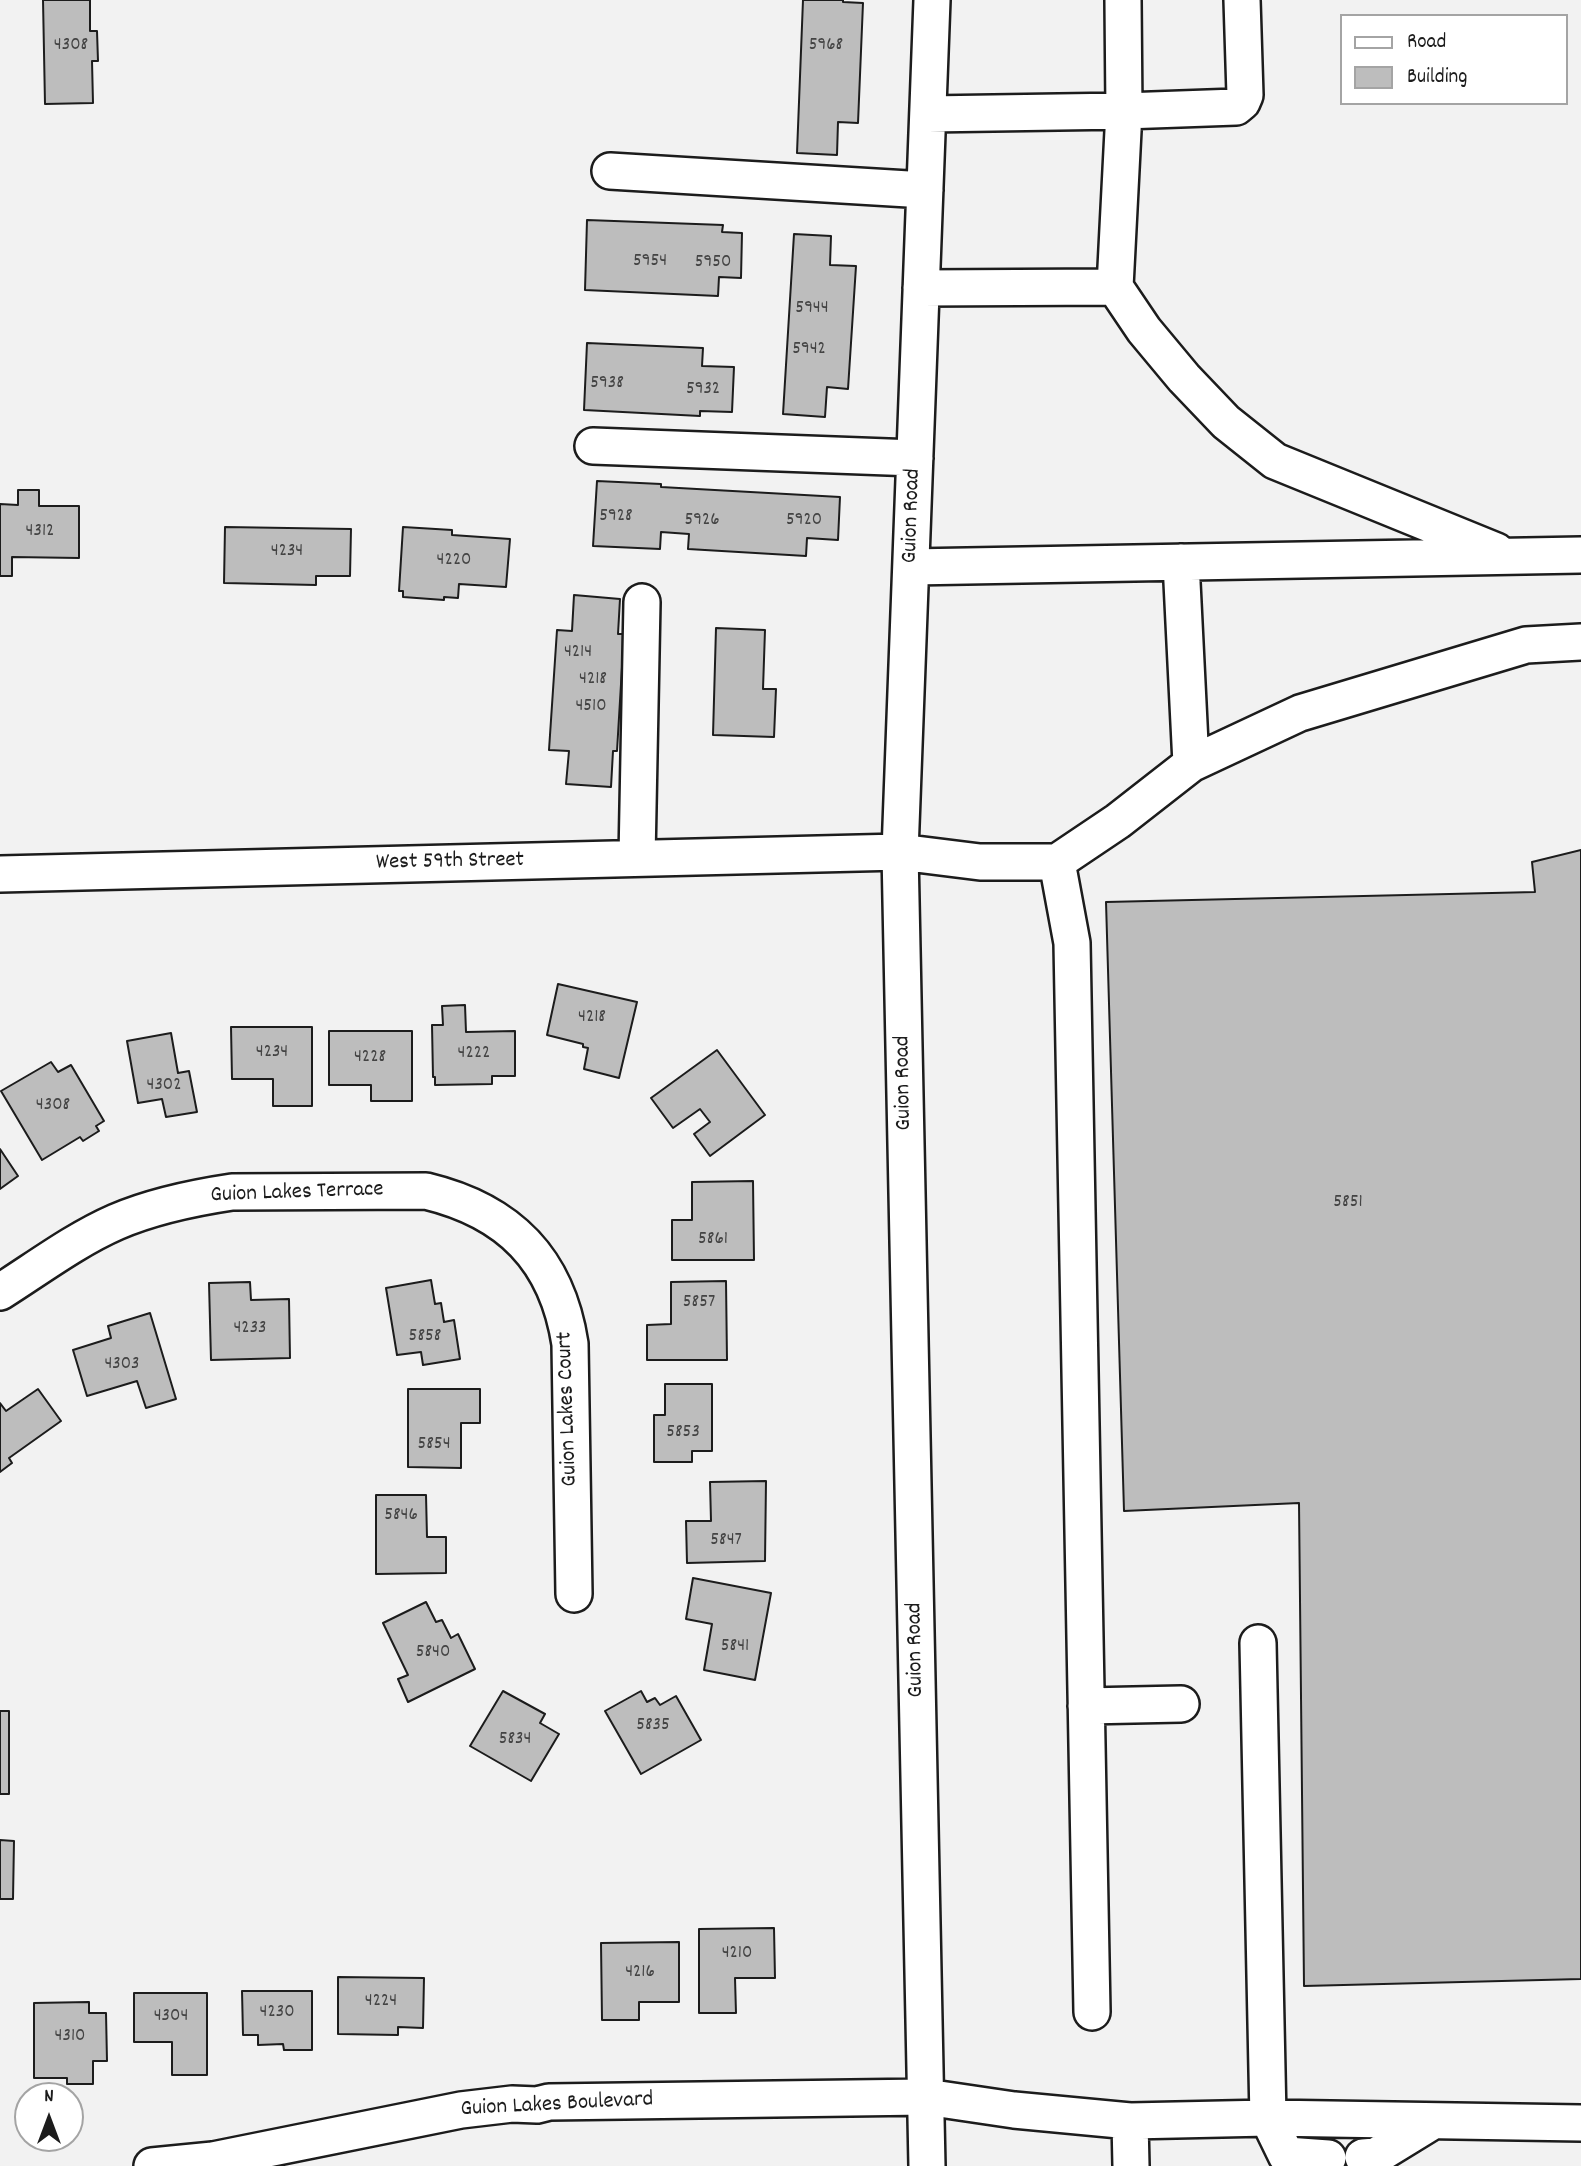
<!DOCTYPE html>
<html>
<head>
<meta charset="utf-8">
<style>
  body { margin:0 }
  #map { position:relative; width:1581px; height:2166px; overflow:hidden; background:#f2f2f2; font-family:Dekko,sans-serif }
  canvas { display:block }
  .legend { position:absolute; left:1340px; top:14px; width:228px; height:91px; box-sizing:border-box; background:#fff; border:2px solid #a4a4a4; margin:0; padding:9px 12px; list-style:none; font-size:21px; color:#1c1c1c }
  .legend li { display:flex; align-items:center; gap:14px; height:35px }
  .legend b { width:35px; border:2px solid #a4a4a4 }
  .north { position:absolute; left:14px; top:2082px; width:70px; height:70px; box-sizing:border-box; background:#fff; border:2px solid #a4a4a4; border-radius:50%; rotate:0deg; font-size:19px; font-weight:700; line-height:28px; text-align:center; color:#1c1c1c }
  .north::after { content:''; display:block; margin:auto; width:24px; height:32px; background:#1c1c1c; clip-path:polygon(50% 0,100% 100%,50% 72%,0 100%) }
</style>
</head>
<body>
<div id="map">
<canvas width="1581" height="2166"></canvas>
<ul class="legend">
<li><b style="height:9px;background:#fff"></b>Road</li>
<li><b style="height:19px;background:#bdbdbd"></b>Building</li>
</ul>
<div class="north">N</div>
</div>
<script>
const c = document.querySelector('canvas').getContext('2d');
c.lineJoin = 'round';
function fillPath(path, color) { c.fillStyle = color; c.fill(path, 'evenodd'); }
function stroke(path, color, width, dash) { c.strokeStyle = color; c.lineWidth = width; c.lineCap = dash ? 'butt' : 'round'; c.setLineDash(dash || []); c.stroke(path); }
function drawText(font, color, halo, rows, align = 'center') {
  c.font = font + ' Dekko,sans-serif'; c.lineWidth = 5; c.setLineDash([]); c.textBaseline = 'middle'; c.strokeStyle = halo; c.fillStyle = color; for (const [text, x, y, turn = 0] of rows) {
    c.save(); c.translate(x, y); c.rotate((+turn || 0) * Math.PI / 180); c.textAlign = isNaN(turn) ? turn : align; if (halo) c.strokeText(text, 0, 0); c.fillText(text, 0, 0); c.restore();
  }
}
const building = new Path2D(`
  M43,0H90V31H97L98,61H92L93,103L45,104Z
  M803,0H843V2L863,3L858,123L838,122L837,155L797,153Z
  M587,220L723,225L722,232L742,233L741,278L719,277L718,296L585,290Z
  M794,234L831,236L830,265L856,266L848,389L827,387L825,417L783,414Z
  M587,343L703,348L702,366L734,367L732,412L700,411V416L584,410Z
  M597,481L661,484V487L840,497L838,540L807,538L806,556L688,549L689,534L661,532L660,549L593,546Z
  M18,490H39V506H79V558L12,557V576H0V504L18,505Z
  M225,527L351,529L350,576H316V585L224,583Z
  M403,527L452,530V535L510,539L506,587L459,584L458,598L444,597V600L403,597V591H399Z
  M574,595L620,599L618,634H624L617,751H613L611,787L566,784L569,751L549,750L557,630L572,631Z
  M716,628L765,630L763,689H776L774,737L713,735Z
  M1581,850V1979L1304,1986L1299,1503L1124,1511L1106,902L1535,892L1532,862Z
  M558,984L637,1002L619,1078L584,1069L588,1048L583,1047V1044L547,1035Z
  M465,1005L466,1032L515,1031V1076H492V1084L435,1085V1077H433L432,1025H443L442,1006Z
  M231,1027H312V1106H273V1079H232Z
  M329,1031H412V1101H371V1085H329Z
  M171,1033L178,1073L189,1071L197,1112L166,1117L162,1099L138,1103L127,1041Z
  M717,1050L765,1115L710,1156L694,1134L710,1122L700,1109L673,1128L651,1098Z
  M51,1062L58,1072L71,1065L104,1121L96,1126L99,1131L83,1141L80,1137L42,1160L1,1091Z
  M0,1149L18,1176L0,1189Z
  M753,1181L754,1260H672V1220H692V1182Z
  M431,1280L435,1304L441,1303L444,1322L454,1320L460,1359L423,1365L421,1352L397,1355L386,1288Z
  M726,1281L727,1360H647V1325L671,1324V1282Z
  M250,1282L251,1300L289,1299L290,1358L211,1360L209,1283Z
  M150,1313L176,1399L146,1408L137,1381L87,1396L73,1350L111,1338L108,1326Z
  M665,1384H712V1451H692V1462H654V1415H665Z
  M38,1389L61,1421L9,1458L12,1463L0,1472V1403L6,1411Z
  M408,1389H480V1423H461V1468L408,1467Z
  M766,1481L765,1561L687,1563L686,1521H711L710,1482Z
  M376,1495H426L427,1537H446V1573L376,1574Z
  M693,1578L771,1593L755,1680L704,1670L712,1624L686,1619Z
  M426,1602L436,1622L442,1620L451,1638L458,1634L475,1669L408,1702L398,1679L408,1675L383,1623Z
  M503,1691L545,1714L540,1723L559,1734L531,1781L470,1746Z
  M641,1691L647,1702L655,1698L660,1705L676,1696L701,1740L641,1774L605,1711Z
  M0,1711H9V1794H0Z
  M0,1840L14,1841L13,1899H0Z
  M774,1928L775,1978H735L736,2013H699V1929Z
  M679,1942V2002H639V2020H602L601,1943Z
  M338,1977L424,1978L423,2028L398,2027V2035L338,2034Z
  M242,1991H312V2050H284L283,2044L258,2045V2035H243Z
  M134,1993H207V2075H172V2042H134Z
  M89,2002V2013H106L107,2061H93V2084H67V2078H34V2003Z`);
fillPath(building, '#bdbdbd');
stroke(building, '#1c1c1c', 2);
const minor = new Path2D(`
  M928,114L1124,111L1123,0
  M610,171L925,190
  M1115,287L1144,330L1184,378L1226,422L1275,461L1496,551
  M921,288L1115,287L1124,111L1236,107L1242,102L1245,95L1242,0
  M593,446L915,458
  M1181,562L1191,764
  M911,567L1581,555
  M637,858L642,602
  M1057,862L1072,943L1092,2012
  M0,874L900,852L980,862H1057L1118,821L1191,764L1300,713L1526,645L1581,642
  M0,1292C38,1268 75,1240 116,1222C153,1206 192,1198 232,1192L426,1191C509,1211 557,1259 570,1344L574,1594
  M1258,1643L1268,2118L1286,2155L1328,2158
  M1086,1706L1181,1704
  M1130,2121L1131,2166
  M1363,2157L1376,2156L1433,2121
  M152,2166L213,2160L461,2110L512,2104L537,2105L549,2102L926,2097L1014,2110L1130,2121L1268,2118L1581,2123
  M927,2166L900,852L932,0`);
stroke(minor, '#1c1c1c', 40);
stroke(minor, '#fff', 35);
drawText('19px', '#444', null, [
  ["4308",71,46],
  ["5968",826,46],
  ["5954",650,262],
  ["5950",713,263],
  ["5944",812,309],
  ["5942",809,350],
  ["5938",607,384],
  ["5932",703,390],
  ["5928",616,517],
  ["5926",702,521],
  ["5920",804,521],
  ["4312",40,532],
  ["4234",287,552],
  ["4220",454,561],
  ["4214",578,653],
  ["4218",593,680],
  ["4510",591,707],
  ["4218",592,1018],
  ["4234",272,1053],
  ["4222",474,1054],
  ["4228",370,1058],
  ["4302",164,1086],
  ["4308",53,1106],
  ["5851",1348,1203],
  ["5861",713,1240],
  ["5857",699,1303],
  ["4233",250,1329],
  ["5858",425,1337],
  ["4303",122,1365],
  ["5853",683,1433],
  ["5854",434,1445],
  ["5846",401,1516],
  ["5847",726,1541],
  ["5841",735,1647],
  ["5840",433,1653],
  ["5835",653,1726],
  ["5834",515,1740],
  ["4210",737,1954],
  ["4216",640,1973],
  ["4224",381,2002],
  ["4230",277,2013],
  ["4304",171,2017],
  ["4310",70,2037]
]);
drawText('23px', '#1c1c1c', '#fff', [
  ["Guion Road",913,516,-88],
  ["West 59th Street",450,863,-1],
  ["Guion Road",905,1083,-91],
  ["Guion Lakes Terrace",297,1194,-2],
  ["Guion Lakes Court",569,1409,-92],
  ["Guion Road",917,1650,-91],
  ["Guion Lakes Boulevard",557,2106,-3]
]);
</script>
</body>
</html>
